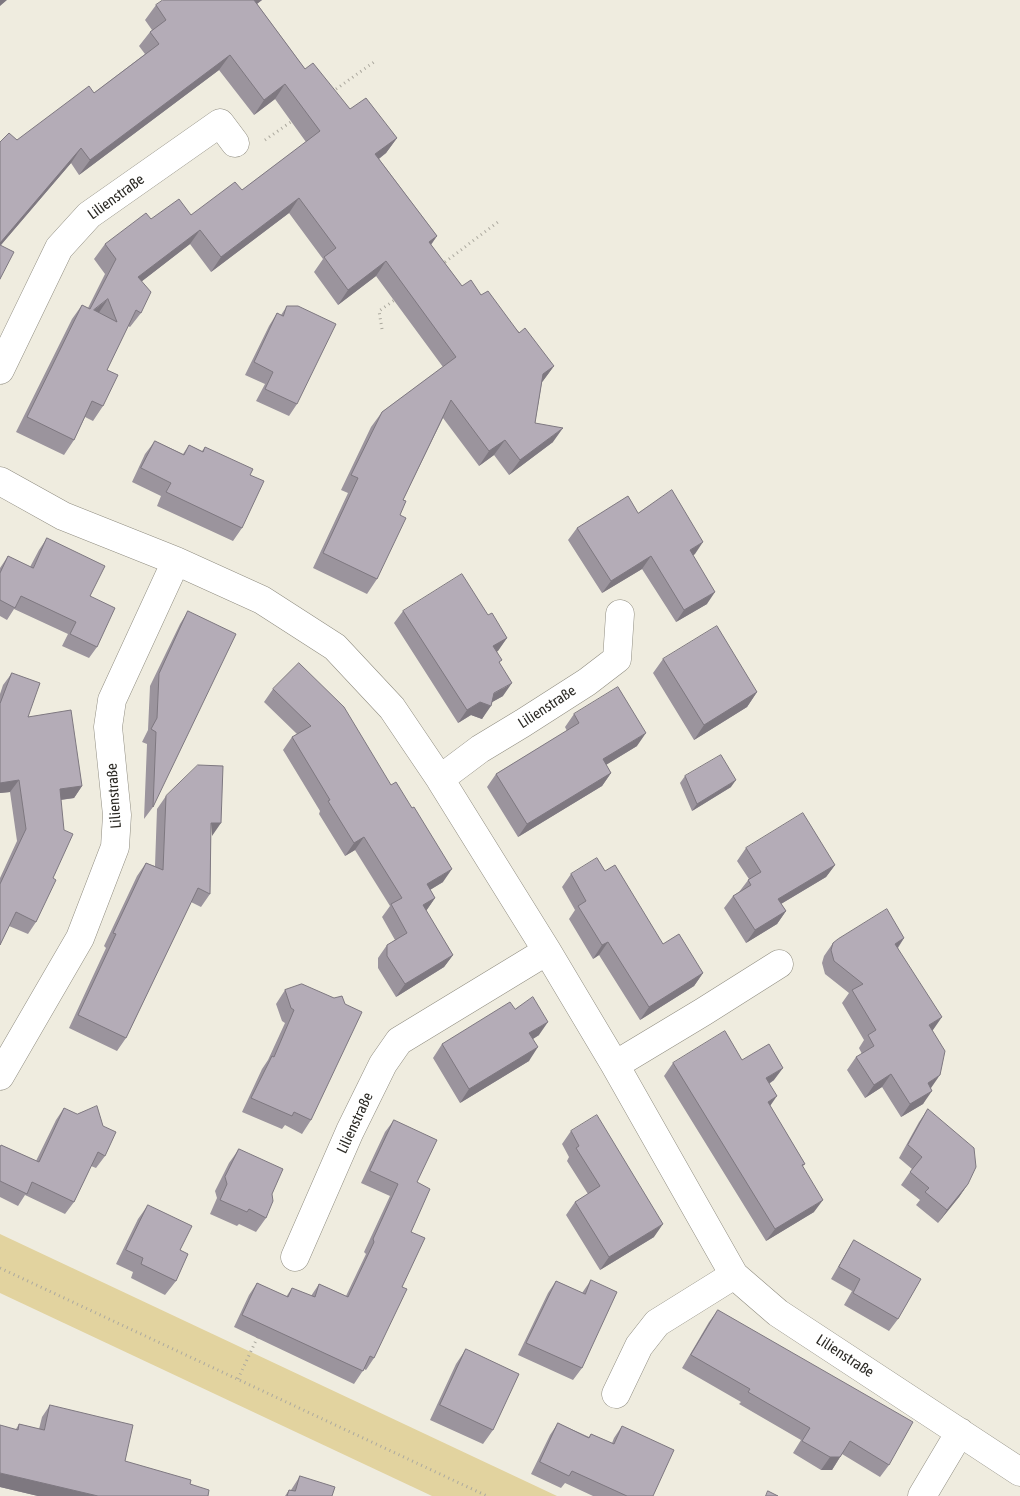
<!DOCTYPE html>
<html>
<head>
<meta charset="utf-8">
<style>
  body { margin:0 }
  canvas { display:block; background:#efecdf }
</style>
</head>
<body>
<canvas width="1020" height="1496"></canvas>
<script>
const c = document.querySelector('canvas').getContext('2d');
c.lineJoin = 'round';
function fillPath(path, color) { c.fillStyle = color; c.fill(path, 'evenodd'); }
function stroke(path, color, width, dash) { c.strokeStyle = color; c.lineWidth = width; c.lineCap = dash ? 'butt' : 'round'; c.setLineDash(dash || []); c.stroke(path); }
function drawText(font, color, halo, rows, align = 'center') {
  c.font = font + ' "Asap Condensed",sans-serif'; c.lineWidth = 4.5; c.setLineDash([]); c.textBaseline = 'middle'; c.strokeStyle = halo; c.fillStyle = color; for (const [text, x, y, turn = 0] of rows) {
    c.save(); c.translate(x, y); c.rotate((+turn || 0) * Math.PI / 180); c.textAlign = isNaN(turn) ? turn : align; if (halo) c.strokeText(text, 0, 0); c.fillText(text, 0, 0); c.restore();
  }
}
fillPath(new Path2D(`
  M0,1234L557,1496H432L0,1293Z`), '#e2d39f');
const minor = new Path2D(`
  M0,370L59,248L89,215L220,123L235,143
  M0,481L63,516L176,561L262,600L335,647L392,708L440,779L547,951L615,1065L734,1275L778,1313L1020,1472
  M440,779L480,749L523,723L587,682L617,659L620,614
  M615,1065L703,1012L779,964
  M0,1076L80,938L115,847L117,815L108,727L112,700L176,561
  M295,1257L350,1131L383,1064L399,1041L547,951
  M616,1394L639,1346L657,1323L734,1275
  M922,1496L960,1432`);
stroke(minor, '#908d81', 29);
stroke(new Path2D(`
  M332,92L374,62
  M265,140L295,119
  M441,265L498,222
  M382,329L379,311L396,299
  M0,1268L487,1496
  M238,1379L259,1334`), '#aca99f', 3, [1, 4]);
stroke(minor, '#fff', 28);
fillPath(new Path2D(`
  M262,0L257,4L305,69L350,109L397,138L386,153L379,159L437,236L431,245L462,286L481,295L554,366L542,382L535,423L553,442L509,475L494,455L479,466L443,418L403,500L400,515L377,579L367,594L313,568L348,493L341,490L371,427L382,412L443,367L376,276L338,305L314,272L323,259L289,213L211,272L190,244L142,281L141,313L130,327L128,326L107,370L103,406L93,421L85,417L74,440L64,455L16,432L72,319L82,305L88,308L105,274L94,259L105,244L151,219L191,215L242,190L306,142L275,99L254,115L219,70L79,175L71,163L1,245L0,142L17,140L94,93L145,54L139,46L150,32L152,30L145,20L156,5Z
  M287,306L297,404L289,416L256,401L265,384L245,375L269,326L277,313L281,315Z
  M155,441L183,454L189,445L202,451L205,447L250,475L242,528L233,541L157,506L161,496L132,482L145,454Z
  M638,513L695,554L693,555L707,604L676,622L642,569L602,593L568,540L577,528Z
  M47,538L90,596L97,647L89,658L62,646L68,634L14,609L7,620L0,616V568L8,556L30,567L39,550Z
  M188,611L153,807L144,819L147,744L142,742L148,730L150,686L180,624Z
  M403,611L507,638L497,651L500,664L503,696L492,702L482,719L471,715L458,723L394,623Z
  M663,659L757,692L747,707L694,740L653,673Z
  M299,663L443,882L430,890L435,898L426,911L453,955L444,967L396,997L378,968V958L387,945L395,940L382,917L390,906L355,850L345,856L319,814L320,811L283,750L292,737L297,734L264,702L273,689Z
  M12,673L28,717L82,786L74,798L61,800L53,878L36,922L28,934L9,926L0,945V878L17,841L10,792L0,793V694L3,685Z
  M574,714L637,746L606,765L611,773L602,786L518,837L487,787L496,774L567,731L565,727Z
  M685,776L731,787L692,811L680,783Z
  M166,796L211,836L210,894L201,907L191,902L126,1038L117,1051L69,1028L106,948L104,946L137,876L146,863L155,866L157,809Z
  M746,848L835,865L826,877L781,904L786,911L777,924L746,943L724,908L733,896L739,892L749,879L737,861Z
  M605,871L663,944L703,973L694,986L640,1020L599,955L593,959L569,919L575,910L562,887L571,874Z
  M904,938L898,948L932,1030L931,1088L923,1104L901,1117L882,1087L865,1098L847,1070L856,1057L862,1054L859,1048L864,1040L842,1003L849,993L825,974L822,963L824,956L833,943Z
  M302,984L311,1120L302,1134L285,1125L282,1129L242,1112L262,1069L268,1060L285,1023L282,1021L276,1004L285,990Z
  M515,1009L539,1035L533,1039L529,1061L460,1103L433,1058L442,1044Z
  M742,1060L774,1080L769,1084L770,1106L805,1164L802,1167L814,1212L766,1241L664,1076L673,1063Z
  M64,1108L105,1156L96,1168L91,1166L74,1202L65,1214L25,1195L18,1206L0,1197V1147L1,1145L36,1161L56,1120Z
  M928,1109L968,1184L959,1197L938,1223L916,1205L920,1200L901,1185L912,1169L899,1158L919,1122Z
  M394,1120L417,1182L411,1232L402,1287L374,1358L366,1370L364,1369L354,1384L234,1327L249,1295L257,1283L286,1297L292,1288L311,1296L319,1284L346,1296L366,1254L364,1252L390,1196L361,1183L385,1132Z
  M571,1131L654,1237L600,1270L566,1215L575,1202L588,1194L567,1161L569,1157L562,1144Z
  M239,1149L272,1194L266,1218L256,1232L239,1224L237,1226L210,1214L217,1198L215,1191L229,1163Z
  M148,1205L180,1250L176,1281L165,1295L131,1278L133,1272L116,1264L138,1219Z
  M854,1240L898,1319L889,1331L844,1305L852,1291L831,1279L846,1253Z
  M591,1280L582,1368L573,1380L518,1355L548,1293L556,1281L582,1293Z
  M718,1310L889,1465L880,1477L842,1454L832,1470H821L793,1453L801,1440L739,1404L741,1402L682,1368L709,1322Z
  M466,1349L493,1430L483,1444L430,1420L456,1364Z
  M50,1405L125,1461L190,1484L208,1496H38L0,1487L16,1429L19,1424L39,1429L42,1417Z
  M558,1423L589,1437L591,1434L612,1443L614,1438L622,1426L653,1496H593L565,1483L561,1488L531,1474L550,1435Z
  M300,1476L332,1496H285L289,1490H291Z`), '#9b949d');
fillPath(new Path2D(`
  M0,0H7L0,6Z
  M253,0H262L243,14Z
  M230,55L219,70L79,175L90,160Z
  M285,84L275,99L254,115L264,100Z
  M397,138L386,153L365,169L375,154Z
  M81,148L71,163L0,246V243Z
  M299,198L289,213L211,272L221,257Z
  M200,230L190,244L128,292L138,277Z
  M437,236L426,251L429,242Z
  M386,261L376,276L338,305L348,290Z
  M108,299L98,314L94,310Z
  M554,366L543,381L533,389L543,374Z
  M563,428L553,442L509,475L520,460Z
  M505,440L494,455L479,466L489,451Z
  M703,542L695,554L681,563L690,550Z
  M651,556L642,569L602,593L611,581Z
  M715,592L707,604L676,622L684,610Z
  M507,638L498,651L484,659L493,646Z
  M512,683L503,696L487,705L491,706L482,719L471,715L458,723L467,710Z
  M757,692L747,707L694,740L704,725Z
  M646,733L637,746L594,772L603,759Z
  M611,773L602,786L518,837L527,824Z
  M19,780L10,792L0,793V783Z
  M736,780L731,787L692,811L697,804Z
  M82,786L74,798L51,801L60,789Z
  M211,823H221L212,836Z
  M364,837L355,850L345,856L354,843Z
  M835,865L826,877L769,911L778,899Z
  M452,869L443,882L418,897L427,884Z
  M435,898L426,911L423,905Z
  M786,911L777,924L746,943L755,930Z
  M904,938L895,951V944Z
  M608,942L599,955L593,959L602,945Z
  M453,955L444,967L396,997L405,984Z
  M703,973L694,986L640,1020L649,1007Z
  M942,1017L933,1030L920,1038L929,1025Z
  M548,1022L539,1035L520,1047L529,1033Z
  M538,1047L529,1061L460,1103L469,1089Z
  M783,1068L774,1080L757,1091L766,1078Z
  M891,1074L882,1087L865,1098L874,1085Z
  M940,1075L931,1088L919,1096L928,1083Z
  M932,1091L923,1104L901,1117L910,1104Z
  M777,1096L768,1109V1102Z
  M968,1184L959,1197L938,1223L947,1210Z
  M823,1200L814,1212L766,1241L775,1229Z
  M663,1224L654,1237L600,1270L609,1257Z
  M830,1457H840L832,1470H821Z
  M0,1473L98,1496H38L0,1487Z`), '#7e7880');
const building = new Path2D(`
  M163,0H254L305,69L313,63L350,109L366,98L397,138L375,154L437,236L429,242L462,286L471,280L481,295L488,291L519,333L525,328L554,366L543,374L535,423L563,428L520,460L505,440L489,451L451,400L403,500L406,501L400,515L406,518L377,579L323,553L358,478L351,475L382,412L456,357L386,261L348,290L324,257L336,248L299,198L221,257L200,230L138,277L151,292L141,313L136,310L107,370L118,375L103,406L92,401L74,440L27,417L82,305L90,309L116,259L105,244L146,213L151,219L179,199L191,215L235,182L242,190L320,131L285,84L264,100L230,55L90,160L81,148L0,243V142L9,133L17,140L89,86L94,93L159,44L150,32L166,20L156,5ZM108,299L117,322L94,310Z
  M0,245L14,252L0,279Z
  M287,306H298L336,324L297,404L265,389L273,372L254,362L277,313L283,316Z
  M155,441L184,455L189,445L203,452L205,447L253,469L250,475L264,481L242,528L166,492L171,483L141,468Z
  M672,490L703,542L690,550L715,592L684,610L651,556L611,581L577,528L628,496L638,513Z
  M47,538L105,566L90,596L115,608L97,647L70,634L76,622L21,596L15,608L0,600V573L8,556L33,568Z
  M462,574L488,615L492,613L507,638L493,646L502,660L499,662L512,683L494,693L491,706L480,702L467,710L403,611Z
  M188,611L236,634L153,807L156,732L151,729L157,718L159,674Z
  M717,626L757,692L704,725L663,659Z
  M299,663L344,707L391,785L396,782L412,808L414,807L452,869L427,884L435,898L423,905L453,955L405,984L387,956V945L407,933L391,904L402,898L364,837L354,843L328,801L330,800L292,737L311,726L273,689Z
  M12,673L40,683L28,717L71,710L82,786L60,789L64,830L73,834L53,878L56,880L36,922L16,912L0,945V884L26,829L19,780L0,783V704Z
  M618,687L646,733L603,759L611,773L527,824L496,774L579,723L574,714Z
  M721,755L736,780L697,804L685,776Z
  M198,765L223,766L221,823H211L210,894L198,888L126,1038L78,1015L116,934L113,933L146,863L163,870L166,796Z
  M803,813L835,865L778,899L786,911L755,930L733,896L751,885L748,880L761,872L746,848Z
  M597,858L605,871L615,865L663,944L679,934L703,973L649,1007L608,942L602,945L578,906L586,901L571,874Z
  M887,909L904,938L895,944L942,1017L929,1025L945,1051L940,1075L928,1083L932,1091L910,1104L891,1074L874,1085L856,1057L874,1046L868,1035L876,1030L852,990L863,984L834,961L831,950L833,943L838,939Z
  M302,984L334,998L342,996L345,1004L362,1012L311,1120L294,1112L292,1116L251,1098L272,1056L274,1057L294,1010L291,1008L285,990Z
  M533,997L548,1022L529,1033L538,1047L469,1089L442,1044L510,1002L515,1009Z
  M725,1031L742,1060L769,1044L783,1068L766,1078L777,1096L768,1102L805,1164L802,1165L823,1200L775,1229L673,1063Z
  M97,1106L103,1126L116,1132L105,1156L98,1152L74,1202L32,1182L27,1194L0,1181V1147L1,1145L39,1162L64,1108L77,1114Z
  M928,1109L974,1148L976,1167L968,1184L947,1210L925,1192L929,1188L910,1172L922,1157L908,1145Z
  M597,1115L663,1224L609,1257L575,1202L600,1186L576,1148L579,1146L571,1131Z
  M394,1120L437,1140L417,1182L430,1189L411,1232L425,1238L402,1287L407,1289L374,1358L370,1356L363,1371L242,1315L257,1283L288,1297L292,1288L315,1297L319,1284L348,1297L374,1242L373,1239L398,1184L370,1171Z
  M239,1149L283,1169L272,1194L273,1201L266,1218L249,1209L247,1212L220,1200L227,1184L225,1177Z
  M148,1205L192,1226L180,1250L188,1254L176,1281L141,1264L143,1258L126,1250Z
  M854,1240L921,1279L898,1319L853,1293L860,1279L839,1267Z
  M591,1280L617,1292L582,1368L526,1343L556,1281L585,1294Z
  M718,1310L913,1422L889,1465L850,1441L840,1457H830L802,1441L810,1428L748,1392L750,1389L691,1355Z
  M466,1349L519,1374L493,1430L440,1405Z
  M50,1405L133,1425L125,1461L191,1480L190,1484L209,1490L208,1496H98L0,1473V1425L18,1430L19,1424L44,1430Z
  M558,1423L589,1438L591,1434L614,1444L622,1426L674,1450L653,1496H627L572,1471L569,1476L540,1462Z
  M300,1476L335,1487L332,1496H287L289,1490L295,1491Z
  M768,1491L778,1496H766Z`);
fillPath(building, '#b4acb7');
stroke(building, '#7e7880', 1);
drawText('15px', '#2c2a25', '#fff', [
  ["Lilienstraße",116,197,-36],
  ["Lilienstraße",547,707,-33],
  ["Lilienstraße",114,796,-94],
  ["Lilienstraße",355,1123,-65],
  ["Lilienstraße",845,1356,33]
]);
</script>
</body>
</html>
